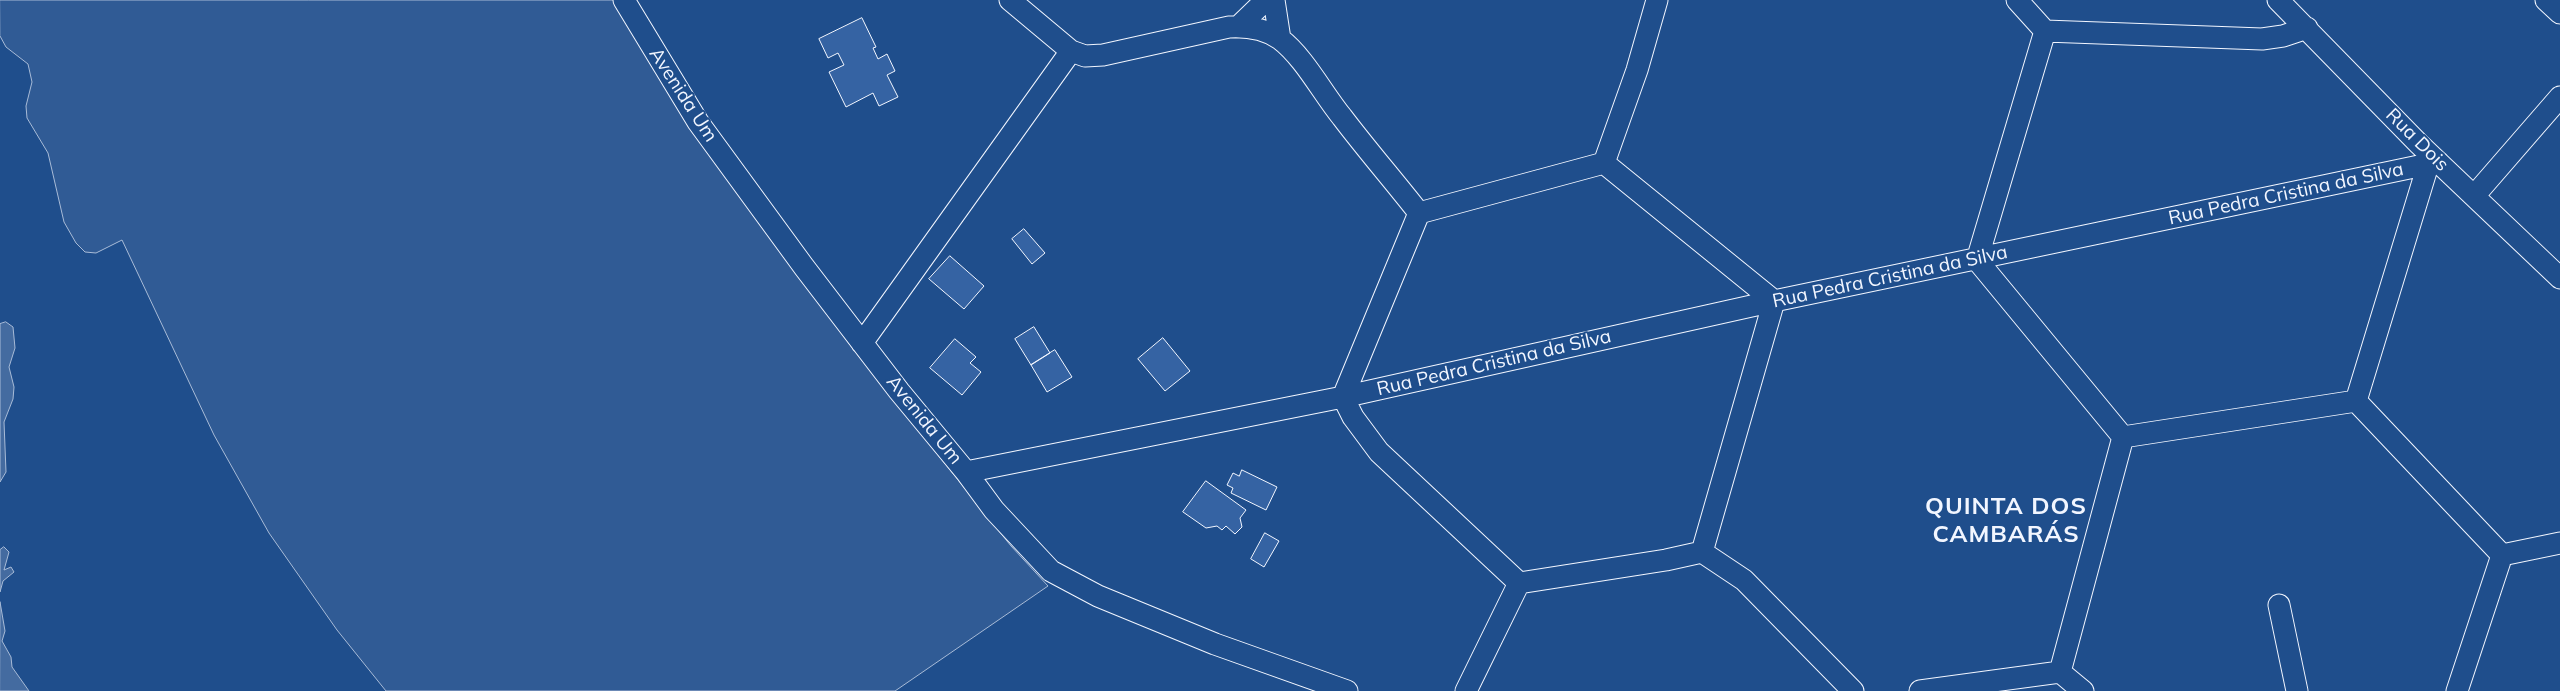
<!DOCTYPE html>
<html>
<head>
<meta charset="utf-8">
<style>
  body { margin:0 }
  canvas { display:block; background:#1f4e8c }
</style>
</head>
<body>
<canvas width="2560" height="691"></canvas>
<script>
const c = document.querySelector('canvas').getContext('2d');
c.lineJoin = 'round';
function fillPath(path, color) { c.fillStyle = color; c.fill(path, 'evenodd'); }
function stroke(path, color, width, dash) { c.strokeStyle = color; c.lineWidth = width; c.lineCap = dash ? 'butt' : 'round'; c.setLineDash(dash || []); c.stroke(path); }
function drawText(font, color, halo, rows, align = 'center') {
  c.font = font + ' Mulish,sans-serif'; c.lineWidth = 4; c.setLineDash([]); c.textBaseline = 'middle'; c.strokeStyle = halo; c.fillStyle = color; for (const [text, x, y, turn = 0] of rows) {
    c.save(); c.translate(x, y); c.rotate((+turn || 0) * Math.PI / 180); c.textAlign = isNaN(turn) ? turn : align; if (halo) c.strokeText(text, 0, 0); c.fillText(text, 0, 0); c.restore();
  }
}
const built = new Path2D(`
  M0,0H617L697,132L853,349L1011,546L1048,586L895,691H386L337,630L269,533L214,435L122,240L96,253L85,252L76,243L64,222L48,153L27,118L26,106L32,82L28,64L6,47L0,36Z`);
fillPath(built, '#305b95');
stroke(built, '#a8bbd7', 1);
const water = new Path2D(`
  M6,322L13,327L15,348L9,367L14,387L13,399L4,422L6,472L0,482V324Z
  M4,547L9,552L4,570L11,567L14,572L3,581L0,592V550Z
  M0,602L5,631L2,641L11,657L12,667L29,691H0Z`);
fillPath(water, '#446ba0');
stroke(water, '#a8bbd7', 1);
const building = new Path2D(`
  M862,18L876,47L873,48L878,59L887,54L895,71L887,75L898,97L879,106L873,93L846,107L829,72L844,65L838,53L828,58L819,39Z
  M1024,229L1045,253L1032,264L1012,239Z
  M950,256L984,286L964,309L929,279Z
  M1034,327L1050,353L1031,365L1015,339Z
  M1163,338L1190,371L1165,391L1138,359Z
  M955,339L976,357L970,363L981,372L962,395L930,368Z
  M1055,350L1072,377L1047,392L1031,365Z
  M1242,470L1277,487L1266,510L1231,493L1233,488L1227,485L1233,473L1239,476Z
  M1206,481L1246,510L1240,518L1242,527L1235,534L1226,526L1222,530L1217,526L1206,528L1183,512Z
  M1265,533L1279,541L1264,567L1251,559Z`);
fillPath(building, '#3563a3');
stroke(building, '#f2f6ff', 1);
const minor = new Path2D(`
  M624,0L698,122L804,267L899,391L966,472L994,510L1051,571L1098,596L1215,644L1347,691
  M1010,0L1071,51L1085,56L1103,55L1229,27C1247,26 1264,28 1280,39C1304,57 1323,94 1342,117C1367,150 1394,181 1419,213
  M1274,0L1280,39
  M2017,0L2045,31L2262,39L2283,36L2307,28
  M2278,0L2419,144L2560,278
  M2546,0L2560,13
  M1238,27L1266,0
  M2045,31L1977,260L2123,437
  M1604,163L1774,301L1702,552
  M1604,163L1637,70L1657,0
  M2474,196L2560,97
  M1419,213L1604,163
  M862,343L1071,51
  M1343,397L1353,417L1379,452L1519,583
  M1343,397L1419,213
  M2356,401L2428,165
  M2356,401L2502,555
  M2123,437L2356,401
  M966,472L1343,397L1774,301L2438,162
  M2502,555L2560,543
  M1519,583L1666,560L1702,552L1744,580L1853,691
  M2279,605L2297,691
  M2060,672L2123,437
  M1466,691L1519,583
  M1920,691L2060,672L2083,691
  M2457,691L2502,555`);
stroke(minor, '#f2f6ff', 23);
stroke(minor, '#1f4e8c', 21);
drawText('19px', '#f2f6ff', '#1f4e8c', [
  ["Avenida Um",683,95,57],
  ["Rua Dois",2417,140,45],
  ["Rua Pedra Cristina da Silva",2286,194,-12],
  ["Rua Pedra Cristina da Silva",1890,277,-12],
  ["Rua Pedra Cristina da Silva",1494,363,-13],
  ["Avenida Um",924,420,51]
]);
c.letterSpacing = '1px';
drawText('bold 24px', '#f2f6ff', '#1f4e8c', [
  ["QUINTA DOS",2006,507],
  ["CAMBARÁS",2006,535]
]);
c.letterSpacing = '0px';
</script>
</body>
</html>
